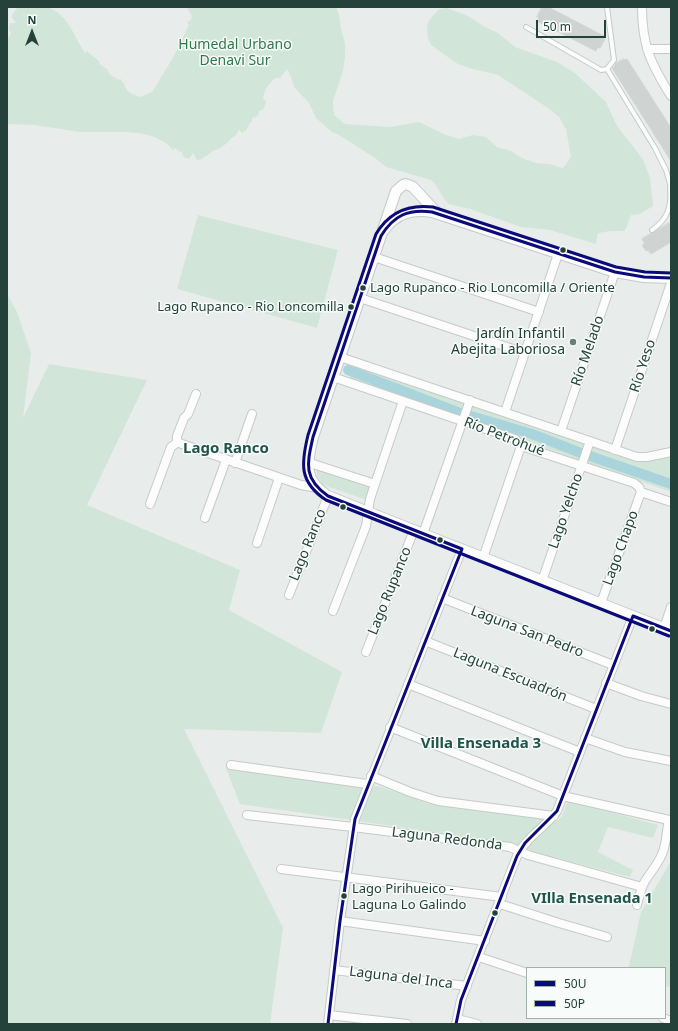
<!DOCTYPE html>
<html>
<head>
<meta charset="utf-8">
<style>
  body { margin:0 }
  #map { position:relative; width:678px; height:1031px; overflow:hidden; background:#e8edeb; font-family:"Noto Sans",sans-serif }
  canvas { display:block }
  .frame { position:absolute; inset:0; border:8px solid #24423a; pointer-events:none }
  .legend { position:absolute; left:526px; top:967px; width:140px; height:52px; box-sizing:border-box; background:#f7fbf9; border:1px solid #a3b1ad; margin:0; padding:5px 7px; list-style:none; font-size:12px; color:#24423a }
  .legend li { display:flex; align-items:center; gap:8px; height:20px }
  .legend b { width:20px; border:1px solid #a3b1ad }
  .north { position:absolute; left:12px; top:12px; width:40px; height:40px; -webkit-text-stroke:3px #f7fbf9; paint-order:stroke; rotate:0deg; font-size:11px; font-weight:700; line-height:16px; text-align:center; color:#24423a }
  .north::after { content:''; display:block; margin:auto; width:14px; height:18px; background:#24423a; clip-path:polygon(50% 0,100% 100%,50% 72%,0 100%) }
  .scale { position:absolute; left:536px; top:20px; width:70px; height:18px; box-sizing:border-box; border:2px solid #24423a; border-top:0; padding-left:5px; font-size:12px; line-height:14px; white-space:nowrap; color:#24423a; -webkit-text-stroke:3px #f7fbf9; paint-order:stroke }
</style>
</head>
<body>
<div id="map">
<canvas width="678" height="1031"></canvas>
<div class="frame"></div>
<ul class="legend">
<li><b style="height:5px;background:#0a0a7a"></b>50U</li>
<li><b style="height:5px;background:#0a0a7a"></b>50P</li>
</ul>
<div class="north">N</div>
<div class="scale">50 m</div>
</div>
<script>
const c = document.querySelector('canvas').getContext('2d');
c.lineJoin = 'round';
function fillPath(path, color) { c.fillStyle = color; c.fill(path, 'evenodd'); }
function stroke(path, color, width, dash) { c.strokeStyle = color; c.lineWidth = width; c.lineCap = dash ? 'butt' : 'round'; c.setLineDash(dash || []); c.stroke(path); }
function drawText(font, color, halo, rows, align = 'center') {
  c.font = font + ' "Noto Sans",sans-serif'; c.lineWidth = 3; c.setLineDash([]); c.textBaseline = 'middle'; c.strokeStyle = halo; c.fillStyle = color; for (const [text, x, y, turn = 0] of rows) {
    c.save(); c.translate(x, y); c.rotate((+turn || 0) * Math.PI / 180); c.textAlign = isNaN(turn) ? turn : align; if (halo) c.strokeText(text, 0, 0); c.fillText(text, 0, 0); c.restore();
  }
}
fillPath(new Path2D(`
  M18,7C26,7 40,5 49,8C68,14 75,38 85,53L88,50V52L99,61L100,65L107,69L111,76L115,77L118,80L121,79L122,82L124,83C125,92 133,94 140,97L152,92L174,56L189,25L187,22L191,20L192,17L187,7H336L339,15L341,29L345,43V56L343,71L333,101L334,115L345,124L390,127L419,122L446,135L459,139L473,135L486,137L497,147L511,151L522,158L536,163L549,164L563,168L571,157L566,129L559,117L548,108L498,75L469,68L456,63L431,45L428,39L427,25L430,19L439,9L447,8L468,16L485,27L498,33L515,47L557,62L575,73L606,102L617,126L643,159L650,178L653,206L640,214L631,215L625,231H611L598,233L596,244L550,230L521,227L470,209L449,204L444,199L436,185L431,180L386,167L375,158L339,135L332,132L316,118L309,103L294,87L290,74L287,69L280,78H275L266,88L263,98L266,102L263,110L259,111L258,115L259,116L252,118V122L249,124L246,131H244L242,133L239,130L235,136C230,138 228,143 223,146C217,151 212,149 207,156H205L202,159L197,160L193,153L189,159L183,157L182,152L178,151L176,148L173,150L166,143L152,136L138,133L125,132H79L35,125L7,124V42L11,33L9,30L10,23H15V22L11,16Z
  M198,215L338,250L317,328L177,289Z
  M7,294L17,312L31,353L23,418L49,364L147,380L87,505L240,570L229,610L342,672L321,733L184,729L283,928L270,1024H7Z
  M354,365L641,461L671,457V492L349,380Z
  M316,467L369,485L371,488L367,500L323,485L317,475Z
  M225,766L358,788L378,786L430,804L557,821L562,816L568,800L658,825L653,838L608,827L598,852L633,870L630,877L537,853L503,842L240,804Z
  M671,861V988L665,986V968H629V966L641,912Z`), '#d1e6d8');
stroke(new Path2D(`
  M348,370L460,413
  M471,416L532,434L581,453
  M590,456L671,484`), '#a9d4db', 10);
const building = new Path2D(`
  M542,7H548L604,36L603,38L605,39L600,48L598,47L596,51L537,21L539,18L537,17Z
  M624,59L625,60L627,59L671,128V161L612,68L615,66V64Z
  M669,223L671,227V242L651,254L648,250L646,251L642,245L645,244L642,239Z`);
fillPath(building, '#cfd4d2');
stroke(building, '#d1d6d4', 1);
const service = new Path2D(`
  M526,27L601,70L607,69L614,60L607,7
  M607,69L655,148L666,170L671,187
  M652,230C668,219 672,206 670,187`);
const minor = new Path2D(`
  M642,7C642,46 651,64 671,96
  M647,49H671
  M374,257L539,312
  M360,298L525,353
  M340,357L637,457H647L671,452
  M333,377L515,439L521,446L634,483L639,487L641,492L671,502
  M196,394L188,414L184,418L177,436V440L179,443L301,485L317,488
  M505,412L558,254
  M561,431L615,272
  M615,450L671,283
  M307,462L375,484
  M235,463L252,414
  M150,504L171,447L178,442
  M205,518L226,460
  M423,534L470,400
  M257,543L279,478
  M483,558L521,446
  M542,581L590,441
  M289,595L328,496
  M442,598L613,665
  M601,603L641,492
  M333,611L366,526L370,499L403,401
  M664,628L671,607
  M425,641L596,709
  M366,652L414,530
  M606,683L641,696L671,704
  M408,684L580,752
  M390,727L563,796L669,820C666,831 667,843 662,854C658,864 651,872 645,881C641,888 639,897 637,905
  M585,738L625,752L671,761
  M231,765L367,784
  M371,776L410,792L438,801L554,816
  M247,815L353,827L510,847L528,855L642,887
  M281,869L502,897
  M500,904L559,923L607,937
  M340,921L485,941
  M479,957L527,973
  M334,970L467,986
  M329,1015L407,1024
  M663,1018L671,1021
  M457,1019L477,1024
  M328,1024L340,921L355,819L462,549
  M456,1024L461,1000L517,856C526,837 545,828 557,811L633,616`);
const tertiary = new Path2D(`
  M438,214L413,187L406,184L403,185L396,191L313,437C307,462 302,480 328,496L443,542L671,631
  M384,230C396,213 412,209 432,212L615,272L644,277L671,278`);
stroke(service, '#c5cac8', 6);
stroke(minor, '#c5cac8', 10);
stroke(tertiary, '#c5cac8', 12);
stroke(service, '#fcfcfc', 4);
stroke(minor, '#fcfcfc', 8);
stroke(tertiary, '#fcfcfc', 10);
stroke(new Path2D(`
  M328,1024L340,921L355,819L462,549L328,496C303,478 307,464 313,437L381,236C394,215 408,209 432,212L615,272L644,277L671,278
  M456,1024L461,1000L517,856L525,843L557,811L633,616L671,631`), '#0a0a7a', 3);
stroke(new Path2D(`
  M669,636L326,500C299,482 301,464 308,435L376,234C389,212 408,204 433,207L616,267L645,272L671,273`), '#0a0a7a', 3);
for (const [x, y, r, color] of [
  [563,250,3.5,"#24423a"],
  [363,288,3.5,"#24423a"],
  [351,307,3.5,"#24423a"],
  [573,342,4,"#697e78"],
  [343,507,3.5,"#24423a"],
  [440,540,3.5,"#24423a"],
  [652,629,3.5,"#24423a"],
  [344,896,3.5,"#24423a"],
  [495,913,3.5,"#24423a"]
]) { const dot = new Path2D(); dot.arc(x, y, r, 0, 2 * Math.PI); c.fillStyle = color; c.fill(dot); stroke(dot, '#f7fbf9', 1.5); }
drawText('13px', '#24423a', '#f7fbf9', [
  ["Lago Rupanco - Rio Loncomilla / Oriente",370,288],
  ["Lago Rupanco - Rio Loncomilla",344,307,"right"],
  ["Lago Pirihueico -",352,889],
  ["Laguna Lo Galindo",352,905]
], 'left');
drawText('14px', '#2d7a4b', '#f7fbf9', [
  ["Humedal Urbano",235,45],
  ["Denavi Sur",235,61]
]);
drawText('14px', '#24423a', '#f7fbf9', [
  ["Jardín Infantil",565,334],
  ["Abejita Laboriosa",565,350]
], 'right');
drawText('14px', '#24423a', '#f7fbf9', [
  ["Río Melado",588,351,-71],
  ["Río Yeso",643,366,-72],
  ["Río Petrohué",504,437,21],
  ["Lago Yelcho",566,511,-71],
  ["Lago Ranco",308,545,-68],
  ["Lago Chapo",621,548,-70],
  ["Lago Rupanco",390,591,-68],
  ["Laguna San Pedro",527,632,21],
  ["Laguna Escuadrón",510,675,22],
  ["Laguna Redonda",447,839,7],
  ["Laguna del Inca",401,978,7]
]);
drawText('bold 15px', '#1f5548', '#f7fbf9', [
  ["Lago Ranco",226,449],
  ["Villa Ensenada 3",481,744],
  ["VIlla Ensenada 1",592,899]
]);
</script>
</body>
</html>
